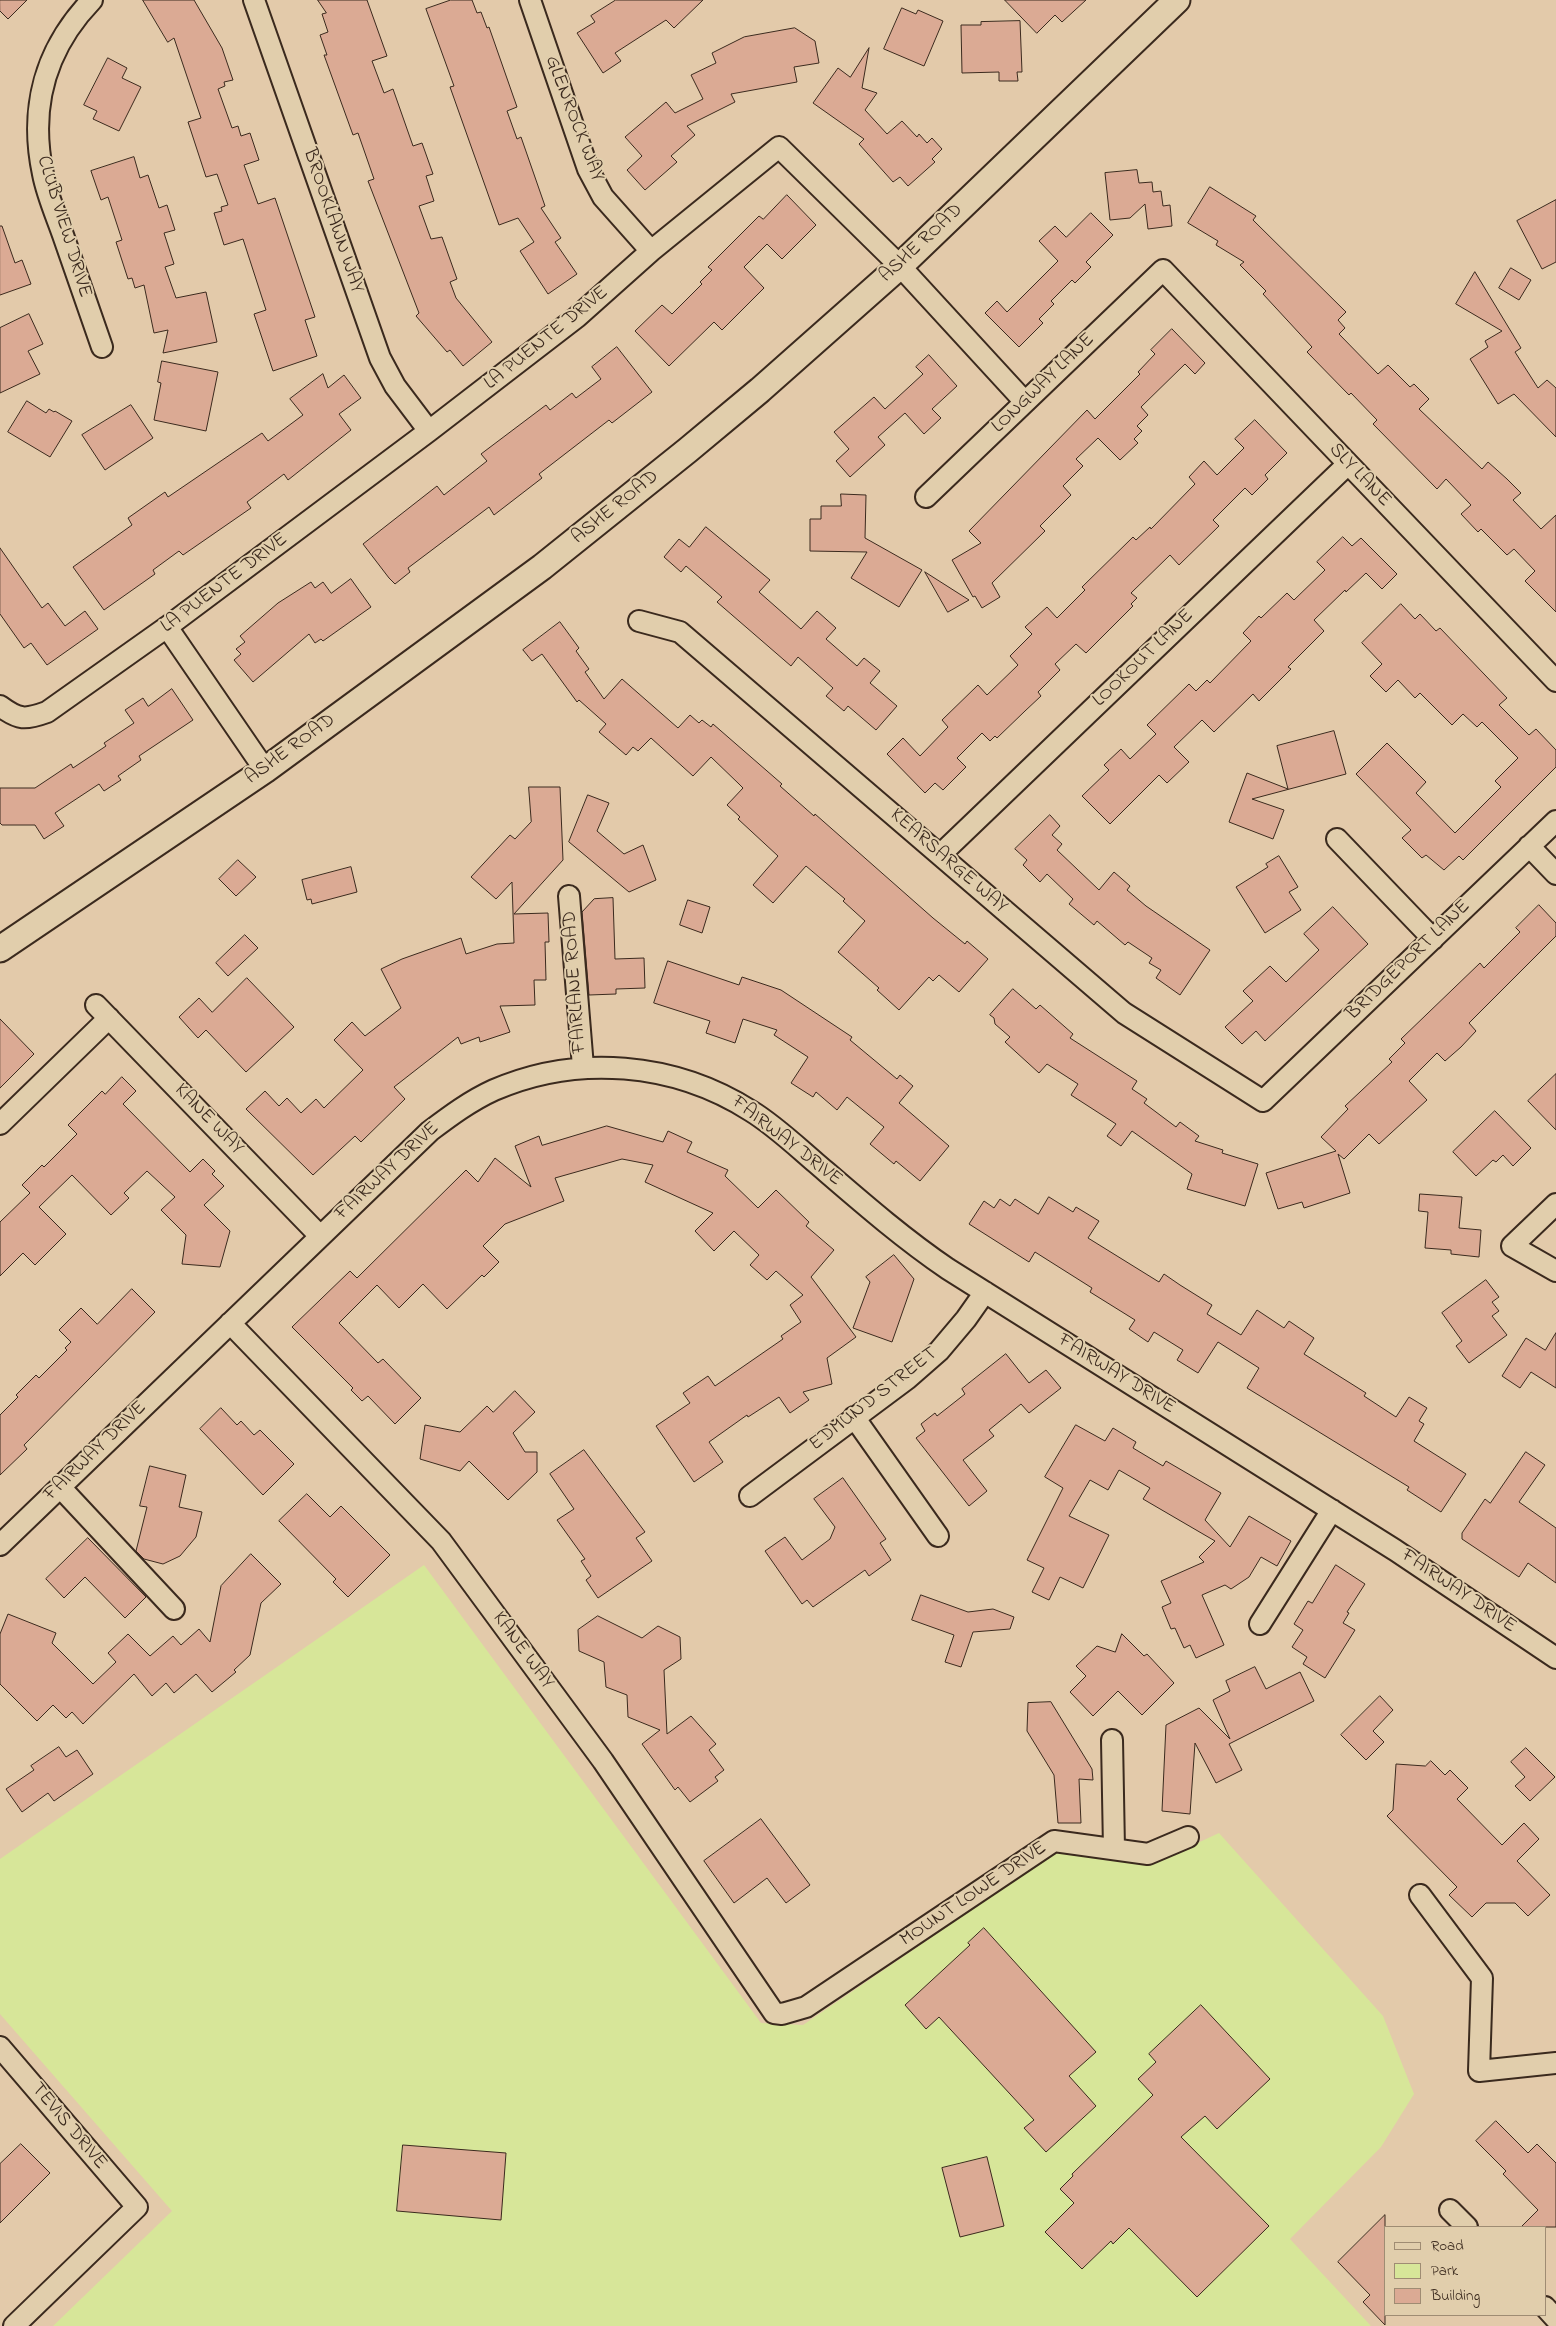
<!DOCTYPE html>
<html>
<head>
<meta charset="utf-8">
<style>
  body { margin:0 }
  #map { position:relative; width:1556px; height:2326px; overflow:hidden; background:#e3caaa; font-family:"Indie Flower",sans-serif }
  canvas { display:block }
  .legend { position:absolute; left:1384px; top:2226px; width:162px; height:90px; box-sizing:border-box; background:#e1ceac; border:1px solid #9f8c73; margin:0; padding:6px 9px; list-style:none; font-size:15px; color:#3b2a1e }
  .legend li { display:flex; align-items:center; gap:10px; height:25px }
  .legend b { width:25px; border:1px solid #9f8c73 }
</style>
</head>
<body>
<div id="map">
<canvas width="1556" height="2326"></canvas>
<ul class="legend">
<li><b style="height:6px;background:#e1ceac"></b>Road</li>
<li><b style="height:14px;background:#d7e699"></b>Park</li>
<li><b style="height:14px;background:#dbaa94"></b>Building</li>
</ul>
</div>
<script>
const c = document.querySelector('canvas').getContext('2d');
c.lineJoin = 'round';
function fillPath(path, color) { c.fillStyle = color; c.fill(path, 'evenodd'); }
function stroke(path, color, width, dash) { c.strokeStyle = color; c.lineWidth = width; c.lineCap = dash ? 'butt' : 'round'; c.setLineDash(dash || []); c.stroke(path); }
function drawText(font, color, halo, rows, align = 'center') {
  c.font = font + ' "Indie Flower",sans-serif'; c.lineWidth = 4; c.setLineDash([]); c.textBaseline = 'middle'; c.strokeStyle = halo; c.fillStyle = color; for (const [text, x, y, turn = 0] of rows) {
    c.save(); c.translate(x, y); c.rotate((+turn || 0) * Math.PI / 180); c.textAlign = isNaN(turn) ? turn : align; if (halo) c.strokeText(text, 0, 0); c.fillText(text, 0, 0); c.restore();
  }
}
fillPath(new Path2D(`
  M424,1565L761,2023L803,2025L1055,1853L1150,1865L1219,1833L1383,2016L1414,2094L1381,2147L1290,2239L1371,2326H53L172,2211L0,2014V1859Z`), '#d7e699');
const building = new Path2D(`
  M0,0H27L8,19L0,11Z
  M143,0H194L222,48L233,80L224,82L225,86L218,89L232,128L238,126L241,136L250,133L259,160L244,165L258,204L275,198L315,317L305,320L317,356L273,371L254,314L266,310L243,239L224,245L214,213L222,211L221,207L228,205L217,174L206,177L188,122L201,118L174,38L168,42Z
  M318,0H367L387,56L372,61L384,93L393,89L413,146L422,143L433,174L426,176L434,201L419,206L431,239L442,237L457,279L450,282L456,298L492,342L463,366L450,350L447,352L416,316L419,313L368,181L374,179L358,133L353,135L324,55H327L320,35L328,32L322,14L326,13Z
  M451,0H472L477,13L481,12L487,28L489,27L517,107L507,111L517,139L521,137L545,206L541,208L561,238L555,242L577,274L548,294L520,251L534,242L518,218L499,225L450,87L454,86L426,9Z
  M616,0H703L674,28L666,20L615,53L621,61L603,73L577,33L595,22L591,16Z
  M1005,0H1086L1062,22L1055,15L1037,33Z
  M902,8L916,14L918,10L943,21L924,66L884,49Z
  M1020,21L1022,72H1017L1018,81H999V72L962,73L961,25H981V22Z
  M795,28L815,41L819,63L794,67L797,82L731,94L735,102L687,126L695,135L671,156L677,162L645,190L627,170L642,156L625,137L666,102L675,113L703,99L691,75L716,63L712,53L744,37Z
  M869,48L862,88L877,93L865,110L887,134L902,121L917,137L919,134L927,143L932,138L942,149L932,159L935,162L908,186L900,177L893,182L859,144L864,139L813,103L838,68L850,77Z
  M108,58L127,68L122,78L141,87L119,131L93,119L97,111L84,105Z
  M134,157L140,178L148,175L159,208L167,205L175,230L164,233L174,264L165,267L176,298L206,292L217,342L163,353L168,330L154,333L144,285L135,288L132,278L128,279L116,242L122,240L108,197L101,200L91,171Z
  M1137,170L1139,183L1152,182L1153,192L1161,191L1163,206L1170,205L1172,226L1148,229L1145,204L1130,218L1110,220L1105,173Z
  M1210,187L1256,216L1253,220L1346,312L1338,320L1345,328L1339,334L1378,374L1388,365L1410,387L1414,384L1429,399L1419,409L1482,469L1488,462L1507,479L1521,493L1513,500L1541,529L1556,515V612L1525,581L1535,571L1514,549L1507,555L1481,529L1478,532L1461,514L1471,505L1446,479L1437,489L1373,424L1377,420L1351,393L1349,395L1307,352L1312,347L1263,294L1266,291L1240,265L1244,262L1216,245L1218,241L1188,223Z
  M787,195L816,225L782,259L767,244L744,267L764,288L722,330L714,322L669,366L635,331L662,305L672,314L702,284L700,282L712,270L708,267L759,216L763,219Z
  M1556,200V262L1542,269L1517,221Z
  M1091,213L1113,235L1086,262L1091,267L1075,283L1072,280L1051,301L1054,304L1039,319L1043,323L1019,347L985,313L997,301L1007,312L1058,261L1039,241L1055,226L1066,237Z
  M0,226H2L15,263L22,260L31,284L0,295Z
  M1511,268L1531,280L1519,300L1499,288Z
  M1475,272L1521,348L1515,352L1538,388L1547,380L1556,388V437L1514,394L1498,404L1470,359L1488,347L1485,341L1502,331L1456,304Z
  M29,314L43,344L28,351L40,374L0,393V328Z
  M1172,329L1205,363L1195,374L1185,364L1141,407L1148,415L1137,426L1142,431L1134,439L1138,443L1120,460L1098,438L1076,459L1083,466L1063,486L1071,495L1040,526L1045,531L992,583L1000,597L982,608L975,596L973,597L952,560L981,543L969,531L1087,410L1095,419L1140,374L1138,372L1155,354L1151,350Z
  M617,347L652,392L612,423L609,420L539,474L542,478L494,515L489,507L408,568L410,572L395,584L389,578L363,544L437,486L444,495L487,461L481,454L546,405L550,410L572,393L576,398L601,379L592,367Z
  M929,355L957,386L932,409L941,418L924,434L905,413L878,437L885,445L850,477L836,461L849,449L834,432L874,397L885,409L923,374L916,367Z
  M162,361L218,372L206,431L154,420L161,383L158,382Z
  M323,374L328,388L344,375L361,398L339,414L351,430L288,480L284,474L247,502L251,508L183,555L179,551L153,570L155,574L104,610L73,567L132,525L128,518L165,492L168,497L262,433L268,441L303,415L290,399Z
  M27,401L46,413L49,409L54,412L55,411L72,421L50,457L8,432Z
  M131,405L153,438L105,470L82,435Z
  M1255,420L1287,453L1265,475L1268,479L1252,495L1245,488L1213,520L1219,526L1179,565L1170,555L1131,593L1137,598L1131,604L1133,606L1086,653L1076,644L1055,664L1060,670L1038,692L1041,696L1025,711L997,738L995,736L990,741L982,733L957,758L966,767L943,790L935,783L925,793L887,754L903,738L920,756L948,727L942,720L978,685L987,695L1018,665L1010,656L1032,634L1025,627L1047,607L1057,618L1085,590L1082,587L1133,537L1136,540L1150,527L1151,529L1195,484L1189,477L1204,461L1217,475L1244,448L1235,439Z
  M841,494L866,495L865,538L922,570L899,607L851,578L867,552L810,551V519H821V506H841Z
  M706,527L770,580L759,592L801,629L817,611L836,628L826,639L857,666L864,658L880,671L870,683L897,706L876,730L848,706L844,711L826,696L833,688L798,657L791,666L717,602L722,597L686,566L681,572L664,557L679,539L689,547Z
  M1343,537L1352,546L1361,538L1397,574L1382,589L1366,573L1346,592L1345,590L1314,620L1324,631L1288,667L1291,669L1259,701L1253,694L1214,732L1202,720L1174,747L1189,762L1167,783L1159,775L1110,824L1082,796L1109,770L1104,765L1121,749L1130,759L1156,734L1147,725L1189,684L1196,691L1207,680L1210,683L1251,641L1243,633L1259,616L1261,618L1287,593L1294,600L1325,570L1317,562Z
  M0,548L42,608L48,603L65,626L85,611L98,629L47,665L31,643L24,648L0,614Z
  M925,572L969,600L948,612Z
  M351,579L371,607L323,641L321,639L315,643L309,634L253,682L234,660L241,654L236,649L245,642L240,636L278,603L311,582L315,588L323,582L331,593Z
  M1401,604L1415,619L1420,614L1436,631L1440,628L1507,698L1499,705L1529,735L1536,729L1556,750V767L1463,860L1459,856L1444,870L1426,855L1422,858L1402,838L1411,830L1356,774L1387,743L1426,782L1416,793L1455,833L1501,787L1495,781L1518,758L1482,722L1477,727L1463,714L1452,725L1420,693L1415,698L1398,680L1386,692L1370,676L1382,664L1362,643Z
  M560,622L579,648L576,651L589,669L585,672L604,699L622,679L678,728L690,715L699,723L702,720L711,727L713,724L782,784L780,786L814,816L815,814L933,918L965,944L967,941L988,959L959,992L939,975L933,981L929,977L899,1010L877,990L879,988L838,952L865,921L843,901L845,899L806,866L773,903L753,885L778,856L738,819L740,817L727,805L743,788L739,784L711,757L693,776L651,738L638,751L633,747L626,755L599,732L606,724L579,700L577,702L542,654L532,661L523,650Z
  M172,689L193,720L139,756L141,760L118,776L121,780L104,791L99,784L55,813L64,826L44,839L35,825H2L0,823V788H35L71,764L73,768L106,746L104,743L134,723L125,710L143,698L148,706Z
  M1334,731L1346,774L1252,799L1284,810L1273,839L1229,822L1247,773L1288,789L1277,746Z
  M529,787H560L563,860L514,914L548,913L549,942H545L546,980H534L535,1005L500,1006L510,1032L480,1042L479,1037L461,1044L458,1037L394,1087L405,1099L361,1142L355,1136L313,1175L246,1109L265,1091L279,1106L287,1098L301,1113L316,1099L324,1108L363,1070L334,1040L352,1022L365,1036L401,1008L381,969L402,959L461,938L466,954L497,944L514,943L512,882L496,899L471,877L510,835L515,839L531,822Z
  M588,795L609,803L597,831L624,854L643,845L656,880L629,892L569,842Z
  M1050,815L1060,826L1052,835L1062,844L1057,850L1099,890L1114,872L1130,886L1127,890L1146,906L1210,950L1180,995L1156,978L1161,970L1149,963L1152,958L1128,942L1125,945L1097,921L1094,925L1069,904L1073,899L1047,874L1040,882L1023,865L1027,860L1015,849Z
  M1279,856L1298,887L1289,892L1301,910L1265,933L1236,887L1268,867L1266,864Z
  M238,860L256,877L236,896L219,879Z
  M351,867L357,892L312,904L311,899L307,900L302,880Z
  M613,898L615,959L644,958L645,988L616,989V994L589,995L582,912L594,899Z
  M688,900L710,907L702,933L680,925Z
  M1539,905L1556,923V936L1469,1023L1476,1031L1461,1047L1445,1061L1437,1053L1409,1081L1427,1100L1379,1144L1369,1134L1344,1159L1338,1154L1350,1193L1304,1208L1302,1202L1278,1209L1266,1173L1336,1151L1321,1137L1348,1109L1345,1106L1392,1062L1389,1059L1405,1043L1401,1039L1480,963L1484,968L1520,932L1516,928Z
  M1333,907L1368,944L1265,1041L1256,1031L1242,1044L1225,1027L1253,1001L1243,991L1270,966L1286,982L1319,950L1304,934Z
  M245,935L258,948L228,976L216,963Z
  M668,961L739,985L742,977L781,990L852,1037L850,1040L897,1079L900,1075L913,1086L899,1103L949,1146L920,1181L896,1161L894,1164L870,1144L884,1127L847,1097L837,1110L816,1092L813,1097L791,1083L808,1057L774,1035L777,1030L743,1019L735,1043L706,1033L710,1021L654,1003Z
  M247,978L294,1027L246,1072L206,1030L198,1038L179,1017L199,998L212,1012Z
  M1013,989L1036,1009L1040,1005L1073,1034L1070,1038L1137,1081L1132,1089L1147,1099L1144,1103L1176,1127L1180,1122L1199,1136L1195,1141L1223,1150L1222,1153L1258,1164L1245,1206L1187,1189L1192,1174L1132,1131L1121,1146L1107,1136L1116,1124L1071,1095L1078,1084L1047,1064L1039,1073L1005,1042L1010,1037L995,1024L994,1018L990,1015Z
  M0,1019L34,1054L0,1088Z
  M1556,1074V1130L1528,1101Z
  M122,1077L136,1091L123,1104L190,1172L203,1159L215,1171L212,1174L224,1186L204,1205L230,1231L220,1267L182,1264L186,1235L161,1210L175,1197L147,1171L124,1193L129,1198L111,1215L72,1175L39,1207L66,1234L35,1265L23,1253L0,1276V1222L30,1193L22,1185L42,1165L44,1167L77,1134L68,1125L102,1091L105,1094Z
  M1495,1111L1531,1148L1513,1166L1503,1155L1496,1162L1493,1160L1476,1176L1453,1152Z
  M607,1126L663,1142L668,1131L692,1142L687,1152L728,1170L725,1176L758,1208L776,1190L809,1222L806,1226L834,1250L811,1277L856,1337L827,1358L832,1384L803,1392L809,1400L790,1413L779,1397L748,1417L747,1415L709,1442L723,1462L694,1482L656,1426L690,1403L683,1393L708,1376L715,1386L783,1339L781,1336L801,1322L790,1305L803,1295L776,1271L767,1280L750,1265L759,1255L734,1231L714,1251L695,1231L713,1213L645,1182L653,1165L622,1159L555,1178L564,1201L505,1224L483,1246L499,1262L484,1277L482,1275L447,1309L423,1284L399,1308L377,1285L339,1323L378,1363L383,1359L421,1398L395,1424L368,1396L362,1401L351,1390L353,1388L292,1327L350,1271L357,1278L466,1170L478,1182L495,1158L531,1187L515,1146L539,1136L542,1145Z
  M1420,1194L1462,1197L1459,1228L1481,1230L1479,1257L1451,1254V1250L1425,1248L1428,1212L1419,1211Z
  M1049,1197L1073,1212L1076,1207L1099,1221L1088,1238L1159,1282L1164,1274L1180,1285L1212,1305L1207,1314L1241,1335L1257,1310L1284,1328L1289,1321L1314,1338L1304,1354L1366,1393L1364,1396L1396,1417L1409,1397L1427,1408L1419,1421L1424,1424L1414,1441L1466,1474L1441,1512L1407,1490L1409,1487L1247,1388L1259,1368L1218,1342L1198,1373L1177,1360L1183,1350L1154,1332L1148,1342L1129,1329L1135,1320L1090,1292L1092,1288L1035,1252L1029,1262L969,1224L984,1201L994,1208L1000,1199L1010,1206L1015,1199L1038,1214Z
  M894,1255L914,1279L892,1342L853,1328L870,1282L866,1277Z
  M1486,1280L1499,1297L1492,1302L1499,1311L1492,1316L1507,1335L1469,1363L1456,1346L1462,1341L1442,1313Z
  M132,1289L155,1312L24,1445L27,1449L0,1475V1415L18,1397L16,1395L36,1375L39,1378L67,1350L65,1348L71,1342L59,1330L81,1308L97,1324Z
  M1556,1333V1388L1531,1372L1520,1388L1502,1376L1526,1338L1545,1350Z
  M1006,1354L1029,1383L1046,1370L1061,1388L1029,1413L1021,1404L989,1430L994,1436L963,1460L987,1491L969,1506L916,1438L925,1431L921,1424L935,1413L937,1416L965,1394L962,1389Z
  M515,1391L535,1412L513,1433L525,1452H537V1472L508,1500L469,1461L460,1471L420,1459L425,1425L460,1432L487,1406L493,1412Z
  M221,1408L237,1425L241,1421L254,1435L260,1430L294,1464L263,1495L200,1429Z
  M1076,1425L1105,1441L1113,1428L1136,1442L1133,1448L1163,1466L1166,1461L1221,1493L1205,1520L1230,1547L1249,1516L1291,1541L1277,1566L1261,1557L1249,1577L1231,1589L1225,1585L1202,1595L1224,1645L1196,1658L1190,1645L1184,1648L1175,1628L1171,1629L1162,1607L1171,1603L1161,1581L1204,1562L1199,1557L1215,1541L1143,1499L1150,1488L1119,1470L1108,1490L1090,1480L1069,1516L1109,1535L1083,1588L1060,1577L1049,1600L1032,1592L1044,1568L1027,1560L1063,1488L1045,1477Z
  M584,1450L645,1532L636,1538L652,1561L598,1598L586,1580L591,1576L581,1561L585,1559L557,1520L574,1509L550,1474Z
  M1526,1452L1545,1465L1519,1502L1556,1528V1583L1528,1563L1519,1577L1462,1539V1533L1485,1499L1490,1503Z
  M150,1466L186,1475L179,1507L202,1512L196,1537L180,1556L163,1564L144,1559L136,1551L147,1507L140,1506Z
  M843,1478L886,1539L880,1543L891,1560L869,1576L865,1570L813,1607L807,1600L802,1604L765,1551L785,1537L802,1560L830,1539L835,1527L814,1499Z
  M307,1494L330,1517L341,1506L390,1555L348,1597L333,1582L336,1579L279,1521Z
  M88,1538L146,1597L125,1618L85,1577L64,1598L46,1579Z
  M251,1554L281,1584L261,1603L250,1655L234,1670L236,1672L212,1692L196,1674L174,1693L166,1683L152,1696L134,1674L83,1724L72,1712L66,1718L53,1705L37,1721L0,1684V1634L8,1614L56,1633L52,1643L93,1684L116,1662L108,1653L128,1634L150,1656L173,1636L181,1645L199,1629L210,1642L221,1586Z
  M1336,1565L1365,1584L1347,1612L1349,1613L1343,1623L1355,1630L1325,1678L1303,1664L1307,1657L1292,1647L1303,1630L1294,1624L1308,1601L1312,1603Z
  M921,1595L968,1612L993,1609L1014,1617L1010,1629L973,1632L961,1667L945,1662L954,1635L912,1620Z
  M598,1616L642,1638L658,1626L680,1637L681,1659L664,1670L667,1734L691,1716L716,1744L709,1750L724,1770L715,1777L718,1781L690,1802L678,1787L675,1790L642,1744L660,1730L628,1717L627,1695L606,1687L604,1662L579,1651L578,1630Z
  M1122,1634L1144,1656L1147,1654L1174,1683L1142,1715L1118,1691L1093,1716L1070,1692L1086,1676L1076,1666L1097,1646L1115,1652Z
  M1255,1667L1266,1689L1300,1672L1314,1701L1229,1744L1242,1770L1216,1783L1195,1743L1190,1814L1162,1811L1166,1725L1199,1708L1230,1739L1213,1700L1230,1691L1226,1681Z
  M1380,1696L1393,1710L1373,1731L1384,1742L1366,1760L1341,1735Z
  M1051,1702L1092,1769L1093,1780L1079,1779L1081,1823H1058L1054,1775L1027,1731L1028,1703Z
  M59,1747L66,1757L77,1750L93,1774L54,1801L48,1793L22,1812L6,1789L34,1770L31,1766Z
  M1526,1748L1555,1777L1530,1801L1515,1786L1525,1777L1511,1762Z
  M1431,1761L1445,1775L1450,1770L1468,1788L1457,1799L1502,1845L1524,1823L1539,1839L1517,1861L1550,1895L1528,1916L1515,1903H1486L1472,1917L1449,1895L1457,1887L1387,1816L1393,1810L1396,1764L1425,1766Z
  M761,1819L810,1885L786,1903L767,1878L734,1903L704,1861Z
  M984,1928L1096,2052L1069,2076L1096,2106L1046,2152L1024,2128L1034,2120L939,2017L926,2029L905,2005L970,1945L968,1943Z
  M1201,2005L1270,2079L1217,2129L1205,2116L1181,2137L1269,2226L1197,2297L1129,2228L1113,2244L1111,2241L1082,2269L1045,2232L1074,2203L1060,2189L1073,2176L1072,2174L1153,2095L1138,2079L1156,2062L1149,2054Z
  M1496,2121L1528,2153L1537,2144L1556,2163V2227H1521L1538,2210L1503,2174L1506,2171L1476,2141Z
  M21,2144L50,2173L0,2223V2164Z
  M403,2145L506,2153L501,2220L397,2211Z
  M987,2157L1004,2226L960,2237L942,2168Z
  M1385,2215V2325L1363,2302L1370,2295L1338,2262Z`);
fillPath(building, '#dbaa94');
stroke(building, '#3b2a1e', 1);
const minor = new Path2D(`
  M92,0C45,49 29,108 43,174C47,195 56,215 63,235C76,272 89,309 102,347
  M254,0L380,358L395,386L429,431
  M530,0L588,169L603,197L651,251
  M926,497L1163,270L1556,681
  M639,621L680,632L1124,1013L1263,1101L1556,821
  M167,627L265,770
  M0,706C19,720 25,720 47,712L167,627L429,431L577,317L651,251L779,147L900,266L1025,402
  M1337,839L1433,939
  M1529,846L1556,874
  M940,855L1348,464
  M569,896L583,1067
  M96,1005L320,1236
  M0,1124L109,1018
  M1556,1204L1512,1246L1556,1271
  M230,1323L441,1541L603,1761L774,2013L782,2014L806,2007L1054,1841L1148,1854L1188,1837
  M854,1417L938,1536
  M60,1487L174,1609
  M750,1496L907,1379L939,1351L966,1319L985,1292
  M0,1545L430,1131C450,1116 470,1101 494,1090C577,1054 674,1062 751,1111C774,1125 795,1145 816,1163C859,1200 901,1237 948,1269L1395,1550L1556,1658
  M1260,1624L1332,1510
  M1112,1740L1114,1849
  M1420,1895L1482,1978L1479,2071L1556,2063
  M0,2047L137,2207L14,2326
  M1450,2210L1467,2227
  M1545,2307L1556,2319`);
const tertiary = new Path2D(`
  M0,949L265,770L542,567L688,450L760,390L900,266L1177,0`);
stroke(minor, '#3b2a1e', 24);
stroke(tertiary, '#3b2a1e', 29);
stroke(minor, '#e1ceac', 20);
stroke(tertiary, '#e1ceac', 25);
drawText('20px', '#3b2a1e', '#e1ceac', [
  ["GLENROCK WAY",573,119,69],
  ["BROOKLAWN WAY",332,221,71],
  ["CLUB VIEW DRIVE",63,227,73],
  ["ASHE ROAD",922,244,-43],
  ["LA PUENTE DRIVE",547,339,-39],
  ["LONGWAY LANE",1044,384,-44],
  ["SLY LANE",1359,476,46],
  ["ASHE ROAD",616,508,-39],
  ["LA PUENTE DRIVE",225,584,-37],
  ["LOOKOUT LANE",1144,659,-44],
  ["ASHE ROAD",291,750,-36],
  ["KEARSARGE WAY",948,862,41],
  ["BRIDGEPORT LANE",1409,961,-44],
  ["FAIRLANE ROAD",576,982,-94],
  ["KANE WAY",208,1120,46],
  ["FAIRWAY DRIVE",786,1142,38],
  ["FAIRWAY DRIVE",388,1172,-43],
  ["FAIRWAY DRIVE",1116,1375,32],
  ["EDMUND STREET",874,1400,-38],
  ["FAIRWAY DRIVE",96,1452,-44],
  ["FAIRWAY DRIVE",1458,1592,34],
  ["KANE WAY",522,1651,54],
  ["MOUNT LOWE DRIVE",974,1895,-34],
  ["TEVIS DRIVE",68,2127,50]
]);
</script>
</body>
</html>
